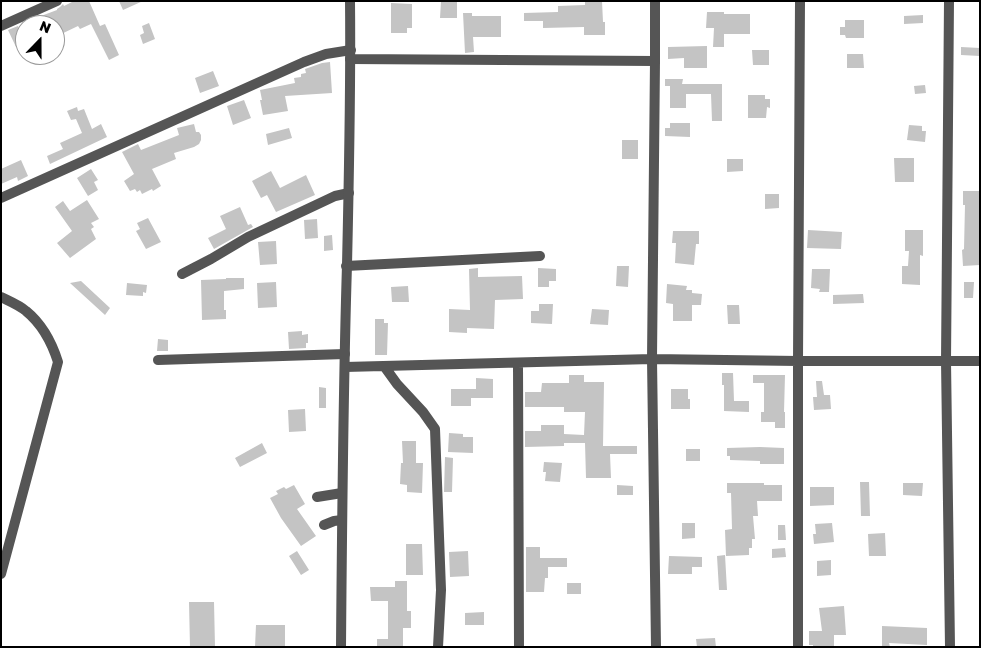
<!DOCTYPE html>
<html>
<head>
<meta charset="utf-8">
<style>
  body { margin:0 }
  #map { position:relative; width:981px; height:648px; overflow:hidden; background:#fff; font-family:"Golos Text",sans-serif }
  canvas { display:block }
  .frame { position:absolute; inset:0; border:2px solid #000; pointer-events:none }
  .north { position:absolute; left:15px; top:15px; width:50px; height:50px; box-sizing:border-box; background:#fff; border:1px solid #999; border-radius:50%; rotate:22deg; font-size:14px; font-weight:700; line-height:20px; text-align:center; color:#000 }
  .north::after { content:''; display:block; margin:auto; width:18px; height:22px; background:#000; clip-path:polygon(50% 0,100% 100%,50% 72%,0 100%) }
</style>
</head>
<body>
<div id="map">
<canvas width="981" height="648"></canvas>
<div class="frame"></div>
<div class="north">N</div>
</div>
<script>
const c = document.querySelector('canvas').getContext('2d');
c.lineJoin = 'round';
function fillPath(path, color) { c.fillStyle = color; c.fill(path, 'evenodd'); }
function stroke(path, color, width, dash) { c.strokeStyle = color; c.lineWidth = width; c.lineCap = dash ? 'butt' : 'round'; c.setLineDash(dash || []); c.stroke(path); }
fillPath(new Path2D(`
  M74,1H89L100,26L105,24L119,55L109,60L91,24L80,29L78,26L55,37V25H35L33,19L57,10V9L60,7L63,4L64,6Z
  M119,1H143L123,10Z
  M441,1H457V18H440Z
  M585,1H602L603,22H605V35H584V27L543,28V21H524V13L558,12V6L585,5Z
  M391,3L412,4V28H407V33H391Z
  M707,12H724V14H750V34H724V47H713L714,28H706Z
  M463,13H472V16H501V37H473L474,52L465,53Z
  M923,15V23L904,24V16Z
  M845,20H864V38H846L845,35H840V27H845Z
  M149,23L155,39L143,44L140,35L144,33L142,26Z
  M18,26L25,43L16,47L8,30Z
  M707,46V68H684V58L668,59V47Z
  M961,47L980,48V56L961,55Z
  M752,50H769V65H753Z
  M847,54H863L864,68H847Z
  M330,62L332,93L285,96L288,111L263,115L260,100H262L260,90L295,83L294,78L301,77V74L306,73L305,69L322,63Z
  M213,71L219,86L200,93L195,78Z
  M665,79H683L682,84H722V121H712L711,94H686V108H670V86H665Z
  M925,85L926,93L915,94L914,86Z
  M748,95H765V99H770V108L767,107L766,118H748Z
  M244,100L251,118L233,125L227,106Z
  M77,107L78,111L84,109L92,129L101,124L107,137L50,164L47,156L63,149L60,143L82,133L76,119L71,120L67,111Z
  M670,123H690V137L665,136V128H670Z
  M194,124L196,132H199L201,135V140L199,144L194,147L174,153L176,159L152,169L161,186L153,191L152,189L142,194L140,190L137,192L135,189L130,191L124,181L134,174L122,152L138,144L141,150L179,135L177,128Z
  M909,125L922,126V131H926L925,142L907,140Z
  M289,128L292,138L268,145L266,134Z
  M622,140H638V159H622Z
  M894,158H914V182H895Z
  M727,159H743V171L727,172Z
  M21,160L28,176L18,181L17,177L1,184V169Z
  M91,169L98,180L94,182L98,190L88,196L77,178Z
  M271,171L280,188L306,175L315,195L276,212L267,195L261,198L252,181Z
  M963,191H980V265L963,266L962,250L964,249L965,205H963Z
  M765,194H779V208L765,209Z
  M87,200L99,219L91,223L94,227L91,229L96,239L70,258L57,243L72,231L55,207L63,201L70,211Z
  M240,207L248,225L251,224L253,227L214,249L208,238L226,229L220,216Z
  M148,218L161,242L146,249L136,231L140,229L137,223Z
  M317,219L318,238L305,239L304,220Z
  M808,230L842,232L841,249L807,248Z
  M905,230H923V256L920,255V285L902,284V266H908L909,251H905Z
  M673,231H699V244H696L694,265L675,263L676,243H672Z
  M332,235L333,250L324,251V236Z
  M276,241L277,264L260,265L258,242Z
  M617,266H629L628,287L616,286Z
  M478,268V277L522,276L523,299L495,300L494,329L467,328V333L449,332V309L470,310L469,269Z
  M538,268L556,269V281H549V287H538Z
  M812,269H830L829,292H819L820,289L811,288Z
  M226,278H244V289L224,291V310H226V319L202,320L201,280L226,279Z
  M81,281L110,308L105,315L70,283Z
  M276,282L277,307L258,308L257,283Z
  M964,282H974L973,298H964Z
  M127,283L147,285L146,293L143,292V296L126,295Z
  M667,284L687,286L686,290H692V293L702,294L701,305H692V321H673V304L666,303Z
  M408,286L409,302H392L391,287Z
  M863,294L864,303L833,304V295Z
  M539,304H553L552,324L531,323V311H539Z
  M727,305H739L740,324H728Z
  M592,309L609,310L608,325L590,324Z
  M375,319H384V323H388L387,355H375Z
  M302,331V335L308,334V343H306V348L289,349L288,332Z
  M158,339L168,340V351H157Z
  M722,373H733L734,401H749V412L724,411V385H722Z
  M569,375H584V382H604L603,446H637V454H610L611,478H586L585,443H564V446L525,447V431H541V425H564V434L584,435L585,412H564V407H525V392H541L542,383H569Z
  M753,375H785L784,412H785V428H775V422H761V412H764V383H753Z
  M476,378L493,379V398H471V406H451V389H476Z
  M816,381H822L824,395H830L831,409L814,410L813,397H817Z
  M319,387L326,388V408H319Z
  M671,389H688V399H690V409H671Z
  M305,409L306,431L289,432L288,410Z
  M449,433L463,434V437H473V453L448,452Z
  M402,441H416V463H423L422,493L407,492V485L400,484L401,463H403Z
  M262,443L267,453L240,467L235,458Z
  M760,447L784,448V464H760V461L730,460V456H727V448Z
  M686,449H700V461H686Z
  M445,457L453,458L452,492H444Z
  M544,462L562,463L560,482L545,481L546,472H543Z
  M860,482H869L870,516H861Z
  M727,483H764V485H782V501H757L758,516H753L755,539H752V548H749V555L726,556L725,530L732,529L731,493H727Z
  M903,483H923L922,496L903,495Z
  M294,485L305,504L297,509L316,536L301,546L281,518L270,498L278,494L276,491L284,487L286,489Z
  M617,485L633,486V495H617Z
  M810,487H834V505L810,506Z
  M682,523H695V538L682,539Z
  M832,523L834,542L814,544L813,534H816L815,524Z
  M778,525H785L786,540H778Z
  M885,533L886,556H869L868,534Z
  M406,544H422L423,575H406Z
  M526,547H540V558H567V567H548V578H545L544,592H526Z
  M785,548L786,557L772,558V549Z
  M297,551L309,570L301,575L289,556Z
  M468,551L469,576L450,577L449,552Z
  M725,555L727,590H719L717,556Z
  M669,556L702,557V567H692V574H668Z
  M831,560V575L817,576V561Z
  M395,581H407V611H411V628H403V647H377V639H388V601H371L370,587H395Z
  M567,583H581V594H567Z
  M189,602H214L215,647H190Z
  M844,606L846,635H834V647H813V645H809V631H822L819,608Z
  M484,612V625H465V613Z
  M256,625H285V647H255Z
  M882,626L927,628V645L889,643L890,647H882Z
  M715,638L716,647H697L696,639Z`), '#c4c4c4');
stroke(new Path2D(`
  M655,1V61L652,359L656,647
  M949,1L946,361L950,647
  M1,26L57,1
  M350,59L655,61
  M1,198L304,62L326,54L351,50
  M346,266L540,256
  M182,274L211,259L248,237L335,196L349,193
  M1,297C9,301 19,305 26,311C42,324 52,343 58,362L1,574
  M158,360L345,354
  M518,363L519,647
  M384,366L397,384L423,412L435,429L441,590L438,647
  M345,367L652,359L798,361H980
  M317,497L342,493
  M324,525L334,521L342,520
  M798,647V361L800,1`), '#555', 10);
stroke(new Path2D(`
  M341,647C342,520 343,393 347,265C349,177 351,89 350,1`), '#555', 10);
</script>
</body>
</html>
